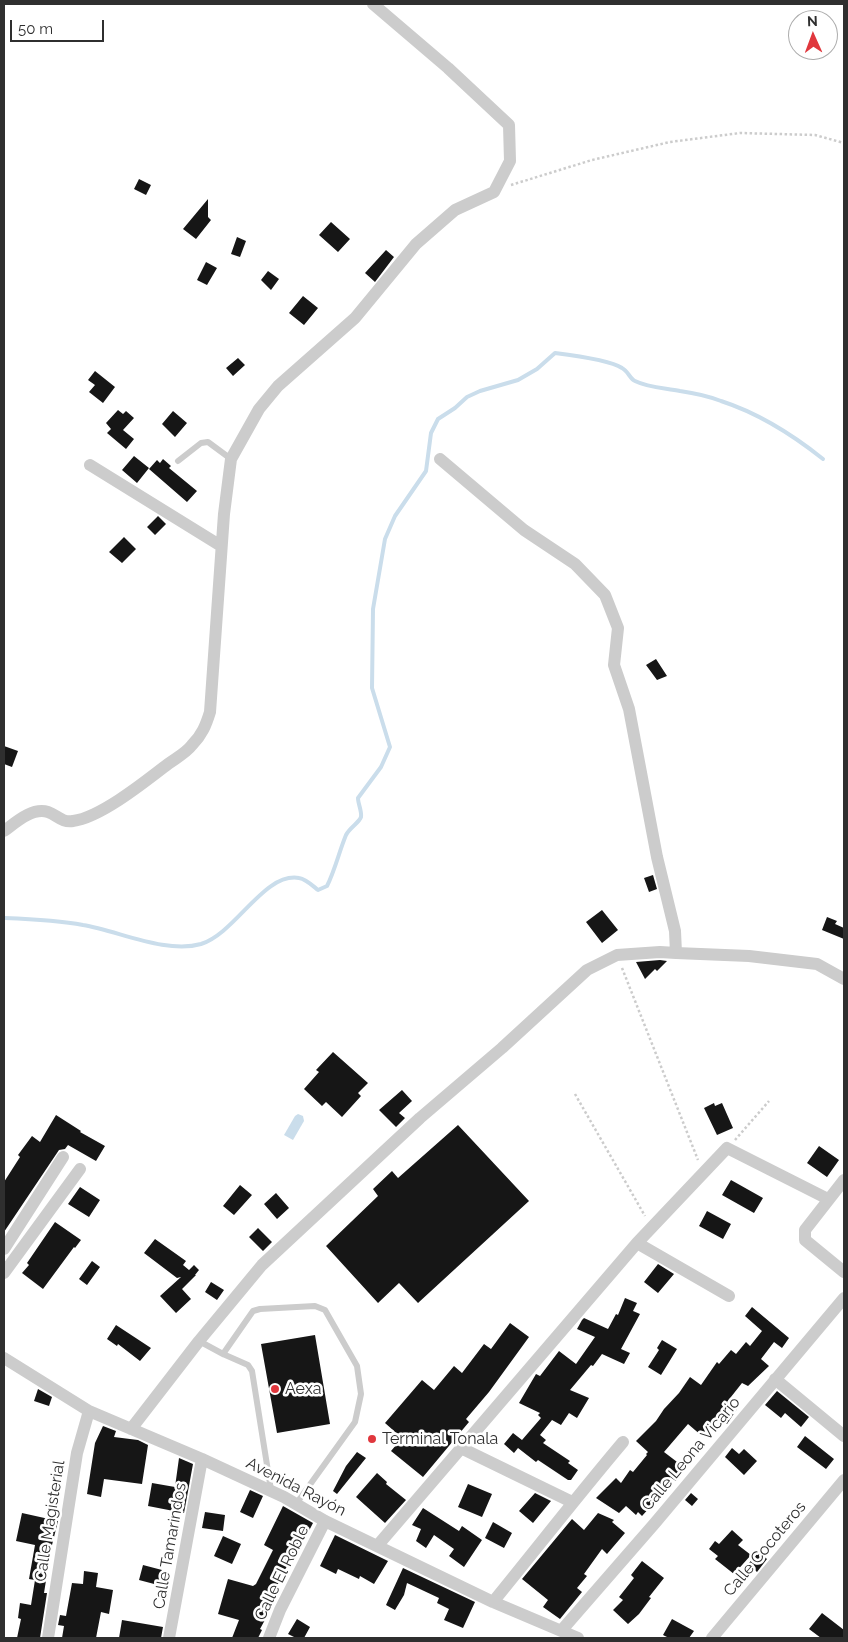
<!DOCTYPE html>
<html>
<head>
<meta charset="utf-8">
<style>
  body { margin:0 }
  #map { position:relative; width:848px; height:1642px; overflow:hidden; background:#fff; font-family:Raleway,sans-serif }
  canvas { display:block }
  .frame { position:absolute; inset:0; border:5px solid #2f2f2f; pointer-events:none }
  .north { position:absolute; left:788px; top:10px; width:50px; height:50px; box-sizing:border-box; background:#fff; border:1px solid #acacac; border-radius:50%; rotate:358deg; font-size:14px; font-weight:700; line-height:20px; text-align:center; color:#2f2f2f }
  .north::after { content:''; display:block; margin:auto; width:18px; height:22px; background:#e0373d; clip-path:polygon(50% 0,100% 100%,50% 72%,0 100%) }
  .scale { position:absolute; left:10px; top:20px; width:94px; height:22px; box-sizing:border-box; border:2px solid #2f2f2f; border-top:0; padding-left:6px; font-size:15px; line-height:18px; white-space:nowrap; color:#2f2f2f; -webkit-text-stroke:4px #fff; paint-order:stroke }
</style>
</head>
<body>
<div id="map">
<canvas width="848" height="1642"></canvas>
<div class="frame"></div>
<div class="north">N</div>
<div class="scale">50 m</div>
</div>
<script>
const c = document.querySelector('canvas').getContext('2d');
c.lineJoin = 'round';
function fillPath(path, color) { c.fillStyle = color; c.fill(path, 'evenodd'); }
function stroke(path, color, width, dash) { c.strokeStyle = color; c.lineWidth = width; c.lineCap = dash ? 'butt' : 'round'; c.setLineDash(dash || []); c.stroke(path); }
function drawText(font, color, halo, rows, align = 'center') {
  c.font = font + ' Raleway,sans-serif'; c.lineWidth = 5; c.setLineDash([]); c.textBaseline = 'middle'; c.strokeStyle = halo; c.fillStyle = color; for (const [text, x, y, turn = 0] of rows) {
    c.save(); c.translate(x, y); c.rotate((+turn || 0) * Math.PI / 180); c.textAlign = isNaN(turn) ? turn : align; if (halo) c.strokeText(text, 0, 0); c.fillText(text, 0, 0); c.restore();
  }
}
fillPath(new Path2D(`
  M298,1114L303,1116L304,1121L293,1140L284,1135L295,1116Z`), '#caddeb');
stroke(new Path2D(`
  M4,918C30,919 57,920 83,925C119,931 166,954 201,944C236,933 264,872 299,878C306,879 313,886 318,890L327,886C335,870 339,852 346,835C350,827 359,823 361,817C362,811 358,804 358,798L381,767L390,747L372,688L373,609L385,539L395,516L426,471L431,433L438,419L455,408L467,397L480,391L518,380L537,369L555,353C571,355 610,360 622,368C628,371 630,379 635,381C649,388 666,388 680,391C694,393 708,396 721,401C758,413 793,435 823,459`), '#caddeb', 4);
fillPath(new Path2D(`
  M139,179L151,185L146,195L134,189Z
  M208,199V217L211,220L196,239L183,229Z
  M331,222L350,239L338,252L319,235Z
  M237,237L246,241L240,257L231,254Z
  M386,250L394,257L375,282L365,273Z
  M206,262L217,268L207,285L197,280Z
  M268,271L279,279L271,290L261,280Z
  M303,296L318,308L304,325L289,313Z
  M238,358L245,365L233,376L226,368Z
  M95,371L115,387L103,403L89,392L95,385L88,380Z
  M118,410L123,414L126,411L134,418L123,430L134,439L126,449L107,433L111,429L106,423Z
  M173,411L187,423L175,437L162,424Z
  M134,456L149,468L137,483L122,470Z
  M163,459L171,466L169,468L197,491L187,502L149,469L157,460L160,463Z
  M158,516L166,524L155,535L147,527Z
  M124,537L136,549L122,563L109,552Z
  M656,659L667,676L657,680L646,665Z
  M4,746L18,751L12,767L4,764Z
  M653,875L657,889L649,892L644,878Z
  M602,910L618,930L602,943L586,922Z
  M827,917L837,921L835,924L844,928V939L822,930Z
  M660,960L667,961L657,971L655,969L645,979L636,962Z
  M333,1052L368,1083L358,1093L361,1096L342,1117L326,1102L322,1106L304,1089L319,1072L316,1070Z
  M402,1090L412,1101L399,1113L405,1118L396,1127L379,1110Z
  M714,1103L715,1106L722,1103L733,1128L717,1135L704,1108Z
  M56,1115L81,1131L80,1132L105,1146L96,1161L68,1145L65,1149L59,1150L4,1232V1182L20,1157L18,1155L32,1136L40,1142Z
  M458,1125L529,1201L418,1303L399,1283L378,1303L326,1246L378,1196L373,1189L392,1171L398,1178Z
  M819,1146L839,1160L827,1177L807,1163Z
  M731,1180L763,1198L754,1213L722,1195Z
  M240,1185L252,1195L234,1215L223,1206Z
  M80,1187L100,1200L89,1217L68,1204Z
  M276,1193L289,1208L277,1219L264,1204Z
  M707,1211L731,1224L723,1239L699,1226Z
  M55,1222L81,1240L75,1248L74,1247L43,1289L22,1273L29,1265L27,1263Z
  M258,1228L272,1242L263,1251L249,1237Z
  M155,1239L186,1261L183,1265L189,1270L194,1265L199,1270L195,1275H196L182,1289L191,1299L176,1313L160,1296L181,1277L177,1278L144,1253Z
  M92,1261L100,1267L87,1285L79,1279Z
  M658,1264L674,1274L658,1293L644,1282Z
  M211,1282L224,1290L217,1300L205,1292Z
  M625,1298L637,1303L633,1311L640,1314L621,1349L630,1353L624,1364L602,1354L593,1366L591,1365L570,1390L589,1398L577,1418L569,1413L561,1425L552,1420L540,1435L546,1440L543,1443L570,1461L568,1463L578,1470L571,1480H568L538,1460L536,1462L518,1448L514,1453L504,1444L513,1433L522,1440L541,1418L538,1415L540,1413L519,1403L536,1374L540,1376L559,1351L576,1364L595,1337L577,1329L582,1320L584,1318L608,1329L616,1314L618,1315Z
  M752,1307L789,1338L782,1348L774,1342L761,1359L769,1366L748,1386L742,1383L727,1402L737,1409L727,1424L717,1417L702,1436L688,1424L664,1452L685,1468L676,1481L670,1477L659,1493L661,1495L642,1516L638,1512L636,1515L626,1506L619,1513L596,1498L616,1478L621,1483L630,1470L633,1472L647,1455L646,1454L648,1452L636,1441L656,1421L664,1409L679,1393L690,1377L701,1385L717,1362L719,1364L731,1350L736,1354L746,1342L750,1346L762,1331L745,1316Z
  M510,1323L529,1337L489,1392L466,1419L469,1422L423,1477L391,1451L402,1438L385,1423L422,1380L434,1390L454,1366L462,1373L484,1344L491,1349Z
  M116,1325L151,1348L140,1361L118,1344L117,1346L107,1339Z
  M315,1335L330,1424L277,1433L261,1344Z
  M662,1340L677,1349L661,1375L648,1367L659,1350L657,1348Z
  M38,1389L52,1397L49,1406L34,1401Z
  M777,1391L809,1417L801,1427L785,1413L781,1418L765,1405Z
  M103,1426L116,1431L114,1437L138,1440L148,1445L142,1484L104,1479L101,1497L87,1494L95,1443Z
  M805,1436L834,1459L826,1469L797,1447Z
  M732,1448L739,1454L744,1449L757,1461L744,1475L725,1457Z
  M357,1452L366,1458L337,1494L333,1491L346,1466Z
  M179,1458L193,1464L184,1513L148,1506L152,1483L175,1487Z
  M377,1473L387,1482L386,1484L406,1500L385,1523L356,1497Z
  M468,1484L492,1494L482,1517L458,1507Z
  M250,1490L263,1496L253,1518L240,1512Z
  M535,1493L551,1501L533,1523L519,1511Z
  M691,1493L698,1499L692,1506L685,1500Z
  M283,1506L313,1523L294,1560L291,1558L273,1594L278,1596L260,1629L262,1630L258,1638H232L239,1620L218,1614L228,1579L253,1586L256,1584L273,1550L264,1545Z
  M423,1508L459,1531L462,1526L482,1540L464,1567L449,1556L454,1549L434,1535L426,1548L416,1541L421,1529L412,1525Z
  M205,1512L225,1515L223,1531L202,1528Z
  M22,1513L58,1521L51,1549L44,1593H47L40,1638H17L21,1619L18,1618L20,1603L31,1605L35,1580L29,1579L35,1545L16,1541Z
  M598,1513L614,1520L612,1522L625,1533L607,1554L602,1549L584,1574L587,1576L577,1588L582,1592L560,1619L543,1607L548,1600L522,1579L572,1519L584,1530Z
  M493,1522L512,1533L504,1548L485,1538Z
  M732,1530L743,1540L738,1545L751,1555L734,1574L715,1559L718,1556L709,1549L715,1541L719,1544Z
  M335,1535L388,1561L374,1584L360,1576L359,1579L338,1569L336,1574L320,1566Z
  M223,1536L241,1544L232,1564L214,1556Z
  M759,1552L767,1559L757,1572L748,1564Z
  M642,1561L664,1578L649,1597L651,1598L639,1614L628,1624L613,1610L623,1600L619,1597L634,1578L631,1575Z
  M143,1565L162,1570L158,1585L139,1580Z
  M403,1568L475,1602L463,1628L444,1620L449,1609L437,1603L439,1598L407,1583L404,1595L395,1610L386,1605Z
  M84,1571L98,1573L96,1587L113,1590L109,1614L101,1612L96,1638H62L64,1626L58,1625L60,1615L66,1616L72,1583L83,1584Z
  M822,1613L844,1630V1638H821L809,1629Z
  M297,1619L310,1627L304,1638H296L288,1634Z
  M672,1619L694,1631L689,1638H669L663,1635Z
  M122,1620L163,1627L161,1638H119Z`), '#161616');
stroke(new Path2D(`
  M511,185L592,160L670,142L740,133L815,135L844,143
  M622,968L698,1160
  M575,1094L645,1216
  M735,1140L769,1101`), '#ccc', 2.5, [2.5, 2.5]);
stroke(new Path2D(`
  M178,461L201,443L208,442L231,459
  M199,1341L223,1354
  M271,1490L252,1371L248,1365L223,1354L253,1311L260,1309L315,1306L325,1310L357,1366L361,1394L355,1422L296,1504`), '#ccc', 6);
stroke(new Path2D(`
  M90,465L221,546
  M4,831C15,823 32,807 48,812C57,815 62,823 73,821C100,818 146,781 168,764C176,758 186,753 192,745C202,735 206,725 210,712L224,514L231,459L259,409L278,386L355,318L416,244L455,210L494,192L510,161L509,125L448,68L373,4
  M676,953L749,956L817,964L844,979
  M844,1180L805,1230V1240L844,1272
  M637,1243L729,1296
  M4,1249L63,1157
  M4,1273L80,1169
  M4,1358L89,1411L202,1459L284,1497L325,1521L493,1602L578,1638
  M775,1379L844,1436
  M131,1429L199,1341L262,1265L420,1118L502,1048L587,970L617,955L660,952L676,953L675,931L657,857L629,709L614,665L618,628L605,595L575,564L524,530L440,459
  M461,1448L572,1502
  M378,1545L637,1243L727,1148L828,1199
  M493,1602C537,1548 579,1494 623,1442
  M561,1631L655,1523L844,1298
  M48,1638L77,1453L89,1411
  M169,1638L202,1459
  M269,1638L280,1610L325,1521
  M712,1638L844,1480`), '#ccc', 12);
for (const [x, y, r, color] of [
  [275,1389,5,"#e0373d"],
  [372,1439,5,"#e0373d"]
]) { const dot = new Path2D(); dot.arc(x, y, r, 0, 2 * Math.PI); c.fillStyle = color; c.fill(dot); stroke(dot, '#fff', 2); }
drawText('16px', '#2f2f2f', '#fff', [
  ["Aexa",285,1389],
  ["Terminal Tonala",382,1439]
], 'left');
drawText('16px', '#2f2f2f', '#fff', [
  ["Calle Leona Vicario",691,1454,-50],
  ["Avenida Rayón",296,1487,27],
  ["Calle Magisterial",50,1521,-81],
  ["Calle Tamarindos",170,1546,-80],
  ["Calle Cocoteros",765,1549,-50],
  ["Calle El Roble",282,1573,-64]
]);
</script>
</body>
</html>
